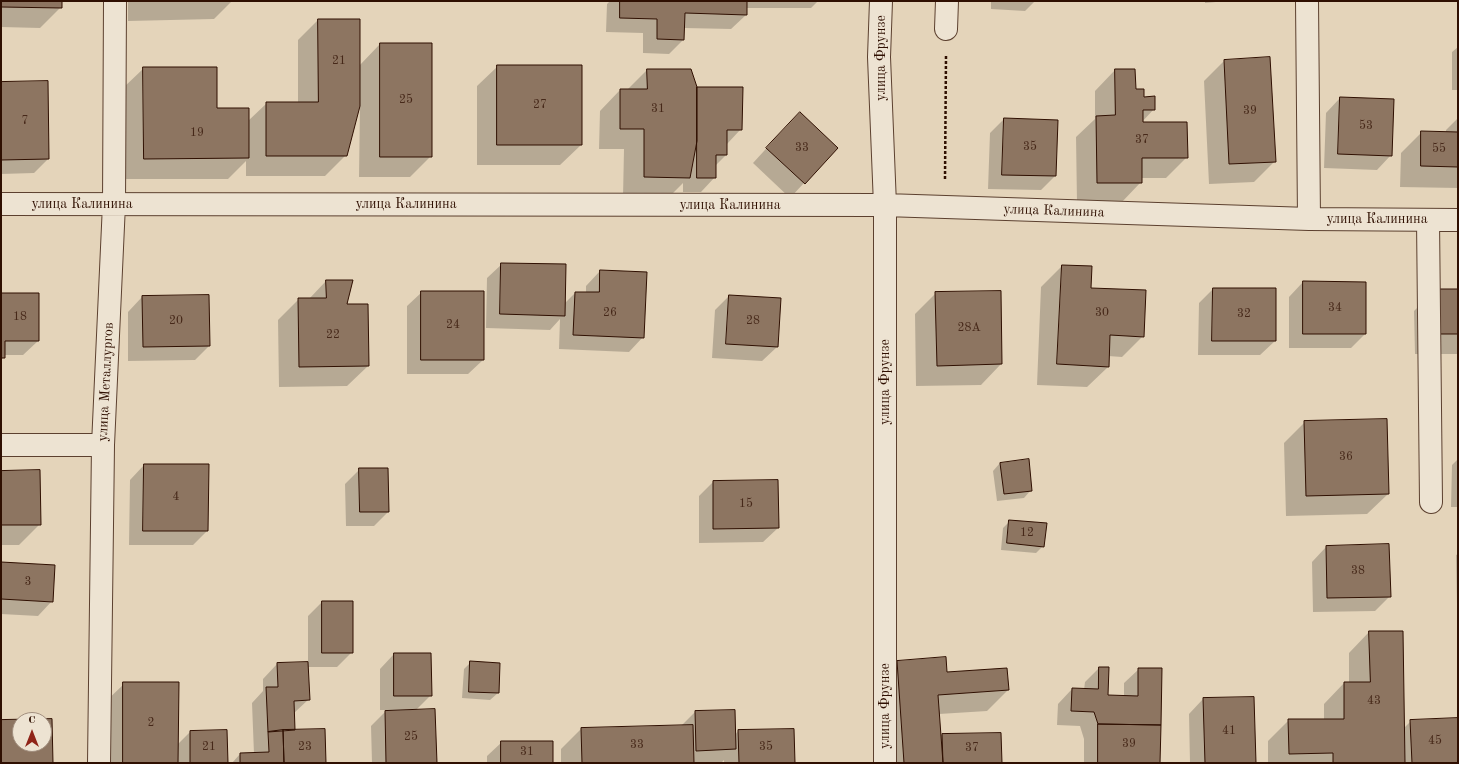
<!DOCTYPE html>
<html>
<head>
<meta charset="utf-8">
<style>
  body { margin:0 }
  #map { position:relative; width:1459px; height:764px; overflow:hidden; background:#e4d4ba; font-family:"Old Standard TT",serif }
  canvas { display:block }
  .frame { position:absolute; inset:0; border:2px solid #2f0f01; pointer-events:none }
  .north { position:absolute; left:12px; top:712px; width:40px; height:40px; box-sizing:border-box; background:#ede3d2; border:1px solid #a18e7e; border-radius:50%; rotate:0deg; font-size:11px; font-weight:700; line-height:16px; text-align:center; color:#2f0f01 }
  .north::after { content:''; display:block; margin:auto; width:14px; height:18px; background:#8f2418; clip-path:polygon(50% 0,100% 100%,50% 72%,0 100%) }
</style>
</head>
<body>
<div id="map">
<canvas width="1459" height="764"></canvas>
<div class="frame"></div>
<div class="north">С</div>
</div>
<script>
const c = document.querySelector('canvas').getContext('2d');
c.lineJoin = 'round';
function fillPath(path, color) { c.fillStyle = color; c.fill(path, 'evenodd'); }
function stroke(path, color, width, dash) { c.strokeStyle = color; c.lineWidth = width; c.lineCap = dash ? 'butt' : 'round'; c.setLineDash(dash || []); c.stroke(path); }
function drawText(font, color, halo, rows, align = 'center') {
  c.font = font + ' "Old Standard TT",serif'; c.lineWidth = 4; c.setLineDash([]); c.textBaseline = 'middle'; c.strokeStyle = halo; c.fillStyle = color; for (const [text, x, y, turn = 0] of rows) {
    c.save(); c.translate(x, y); c.rotate((+turn || 0) * Math.PI / 180); c.textAlign = isNaN(turn) ? turn : align; if (halo) c.strokeText(text, 0, 0); c.fillText(text, 0, 0); c.restore();
  }
}
fillPath(new Path2D(`
  M1,1H61V7L40,28L1,27Z
  M128,1H232L214,19L128,21Z
  M610,1H818L811,8H746V15L731,29L684,28L683,40L669,54L643,53V33L606,32L607,4Z
  M991,1H1035L1025,11L991,9Z
  M1205,1H1227L1205,3Z
  M318,20L359,66L380,44L431,156L410,177H359L360,105L346,155L325,176H246V161L228,179H124L123,88L144,68L216,109L248,121L267,103H298V40Z
  M1458,47V90H1452V52Z
  M1224,61L1275,161L1254,182L1209,184L1204,81Z
  M498,66L581,145L560,165H477V86Z
  M647,70L696,88L741,129L727,144L726,155L715,166V177L701,192H683V183L668,198L623,197L624,149H599L600,111L620,90H627Z
  M1115,70L1154,109L1141,123L1187,157L1166,178H1141V182L1121,203H1077L1076,137L1095,119V91Z
  M1,83L48,159L34,173L1,174Z
  M1340,98L1391,155L1377,170L1324,168L1326,113Z
  M1458,118V188L1400,187L1401,153L1422,132L1446,133V130Z
  M1004,119L1057,121L1055,176L1041,190L988,189L990,133Z
  M785,128L804,183L790,198L753,163Z
  M502,264L564,304L575,293H586V286L600,271L643,337L629,352L559,349L560,319L550,330L486,328L487,278Z
  M1062,266L1143,336L1122,357L1108,356V367L1087,387L1037,385L1041,287Z
  M326,281L346,305L368,366L347,386L279,387L278,320L299,299H309Z
  M1303,282L1365,334L1351,348H1289V297Z
  M1213,289L1275,341L1260,355H1198L1199,303Z
  M1435,290H1458V354H1415L1414,311Z
  M422,292L483,360L468,374H407V306Z
  M1000,292L1001,364L981,385L916,386L915,314L936,293Z
  M1,294L38,341L23,355H4L1,361Z
  M729,296L780,299L777,347L762,361L712,358L715,310Z
  M142,297L209,346L195,360L128,361V312Z
  M1305,422L1388,494L1367,514L1286,516L1284,443Z
  M1458,459V507H1451L1452,465Z
  M1000,463L1031,490L1024,498L997,501L993,471Z
  M144,465L207,531L193,545H129L130,480Z
  M360,469L388,512L374,526H346L345,484Z
  M1,472L40,524L19,545H1Z
  M713,482L778,528L763,542L699,543V496Z
  M1010,521L1043,546L1036,553L1001,550L1003,528Z
  M1326,547L1390,596L1375,611L1313,612L1312,562Z
  M1458,554V603L1457,604L1456,555Z
  M1,563L52,601L38,616L1,614Z
  M322,602L352,652L337,667H308L309,699L293,714L294,731L325,763H232L240,754H254L252,703L263,691V679L277,664L308,663V616Z
  M1369,632L1404,728L1411,721L1458,719V763H1268V741L1289,720H1324V704L1344,683H1349V653Z
  M394,654H430L431,695L415,711L436,763H372L371,726L387,710H380V669Z
  M471,662L498,693L490,700L462,698L464,669Z
  M897,662L946,673L1006,669L1008,690L987,711L939,714L941,735L1000,734L1001,763H882L876,682Z
  M1099,668L1107,696L1124,697V683L1139,669L1159,763H1084V739L1080,726L1057,725L1058,704L1072,689L1084,690L1085,682Z
  M124,684L177,745L190,732L227,763H103V704Z
  M1203,699L1255,763H1190L1189,714Z
  M734,711L735,735L738,731L794,763H724V760L721,763H561V749L581,729L681,726L695,712Z
  M502,742L552,763H487V756Z`), '#0003');
const building = new Path2D(`
  M1,1H62V8L1,7Z
  M620,1H747V15L685,13L684,40L657,39V19L620,18Z
  M318,19H360V106L347,156H266V102H318Z
  M380,43H432V157H380Z
  M1270,57L1276,162L1229,164L1224,60Z
  M497,65H582V145H497Z
  M143,67H217V108H249V158L144,159Z
  M647,69H691L697,87V141L690,178L644,177V129H620V89H647Z
  M1115,69H1135L1136,89H1144V97L1155,96V110H1143V122H1187L1188,158H1142V183H1097L1096,116L1115,115Z
  M48,81L49,159L1,160V82Z
  M697,87H743L742,130H727V155H716V178H697Z
  M1340,97L1394,99L1392,156L1338,154Z
  M800,112L838,148L805,184L766,148Z
  M1004,118L1058,120L1056,176L1002,175Z
  M1421,131L1458,132V167L1421,166Z
  M501,263L566,264L565,316L500,314Z
  M1062,265L1092,266L1091,288L1146,290L1144,337L1110,335L1109,367L1057,364Z
  M600,270L647,272L644,338L573,335L575,292H599Z
  M326,280H353L347,304H368L369,366L299,367L298,298H326Z
  M1303,281L1366,282V334H1303Z
  M1213,288H1276V341H1212Z
  M1435,289H1458V334H1435Z
  M421,291H484V360H421Z
  M1001,291L1002,364L937,366L935,292Z
  M1,293H39V341H5V358H1Z
  M209,295L210,346L143,347L142,296Z
  M729,295L781,298L778,347L726,344Z
  M1387,419L1389,494L1306,496L1304,421Z
  M1029,459L1032,491L1004,494L1000,463Z
  M144,464H209L208,531H143Z
  M359,468H388L389,512H360Z
  M40,470L41,525H1V471Z
  M778,480L779,528L713,529V481Z
  M1009,520L1047,523L1044,547L1007,543Z
  M1389,544L1391,597L1327,598L1326,546Z
  M1,562L55,565L53,602L1,599Z
  M322,601H353V653H322Z
  M1369,631H1403L1405,763H1333V753L1289,754L1288,719H1344V682H1370Z
  M394,653H431L432,696H394Z
  M946,657L947,672L1007,668L1009,690L938,695L943,763H904L897,661Z
  M470,661L500,663L499,693L469,692Z
  M308,662L310,700L294,701L295,730L268,732L266,687H278L277,663Z
  M1099,667H1109L1108,695L1138,696V668H1162L1161,725L1098,724L1094,712L1071,711L1072,688L1098,689Z
  M123,682H179L178,763H123Z
  M1254,697L1256,763H1205L1203,698Z
  M435,709L437,763H386L385,711Z
  M735,710L736,749L696,751L695,711Z
  M1458,718V763H1412L1410,720Z
  M52,719L53,763H1V720ZM20,720H44V744H20Z
  M1098,724L1161,725L1160,763H1098Z
  M693,725L694,763H582L581,728Z
  M325,729L326,763H284L283,730Z
  M794,729L795,763H739L738,730Z
  M227,730L228,763H190V731Z
  M283,730L284,763H240V753L269,752L268,732Z
  M1001,733L1002,763H943L942,734Z
  M501,741H553V763H501Z`);
fillPath(building, '#8d7561');
stroke(building, '#2f0f01', 1);
const minor = new Path2D(`
  M881,1L879,57L885,205V763
  M1307,1L1309,219
  M946,29L947,1
  M1,204L885,205L1309,219L1458,220
  M1428,220L1431,502
  M1,445H103
  M99,763L103,445L114,204L115,1`);
stroke(minor, '#5c402f', 24);
stroke(new Path2D(`
  M945,179L946,56`), '#2f0f01', 2.5, [3, 2]);
stroke(minor, '#ede3d2', 22);
drawText('12px', '#462819', null, [
  ["21",339,61],
  ["25",406,100],
  ["27",540,105],
  ["31",658,109],
  ["39",1250,111],
  ["7",25,121],
  ["53",1366,126],
  ["19",197,133],
  ["37",1142,140],
  ["35",1030,147],
  ["33",802,148],
  ["55",1439,149],
  ["34",1335,308],
  ["26",610,313],
  ["30",1102,313],
  ["32",1244,314],
  ["18",20,317],
  ["20",176,321],
  ["28",753,321],
  ["24",453,325],
  ["28А",969,328],
  ["22",333,335],
  ["36",1346,457],
  ["4",176,497],
  ["15",746,504],
  ["12",1027,533],
  ["38",1358,571],
  ["3",28,582],
  ["43",1374,701],
  ["2",151,723],
  ["41",1229,731],
  ["25",411,737],
  ["45",1435,741],
  ["39",1129,744],
  ["33",637,745],
  ["21",209,747],
  ["23",305,747],
  ["35",766,747],
  ["37",972,748],
  ["31",527,752]
]);
drawText('14px', '#2f0f01', '#ede3d2', [
  ["улица Фрунзе",881,58,-90],
  ["улица Калинина",82,204],
  ["улица Калинина",406,204],
  ["улица Калинина",730,205],
  ["улица Калинина",1054,211,2],
  ["улица Калинина",1377,219],
  ["улица Металлургов",106,382,-87],
  ["улица Фрунзе",885,382,-90],
  ["улица Фрунзе",885,706,-90]
]);
</script>
</body>
</html>
